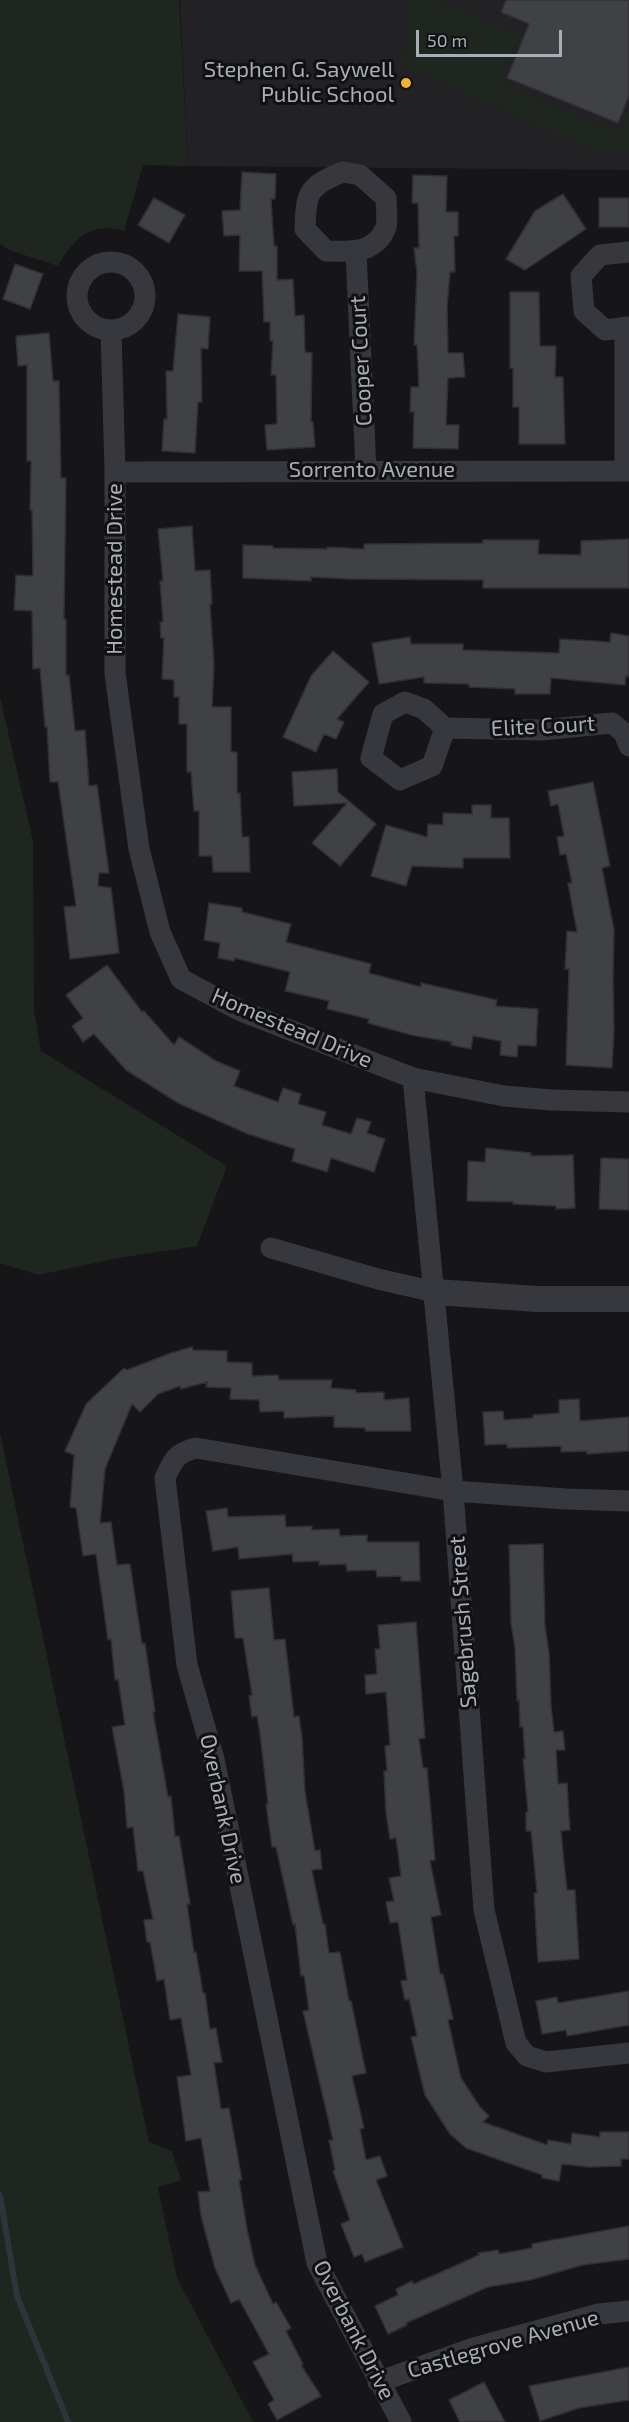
<!DOCTYPE html>
<html>
<head>
<meta charset="utf-8">
<style>
  body { margin:0 }
  #map { position:relative; width:629px; height:2422px; overflow:hidden; background:#161618; font-family:"Exo 2",sans-serif }
  canvas { display:block }
  .scale { position:absolute; left:416px; top:30px; width:146px; height:27px; box-sizing:border-box; border:3px solid #a8adb8; border-top:0; padding-left:8px; font-size:18px; line-height:21px; white-space:nowrap; color:#a8adb8; -webkit-text-stroke:4px #111113; paint-order:stroke }
</style>
</head>
<body>
<div id="map">
<canvas width="629" height="2422"></canvas>
<div class="scale">50 m</div>
</div>
<script>
const c = document.querySelector('canvas').getContext('2d');
c.lineJoin = 'round';
function fillPath(path, color) { c.fillStyle = color; c.fill(path, 'evenodd'); }
function stroke(path, color, width, dash) { c.strokeStyle = color; c.lineWidth = width; c.lineCap = dash ? 'butt' : 'round'; c.setLineDash(dash || []); c.stroke(path); }
function drawText(font, color, halo, rows, align = 'center') {
  c.font = font + ' "Exo 2",sans-serif'; c.lineWidth = 6; c.setLineDash([]); c.textBaseline = 'middle'; c.strokeStyle = halo; c.fillStyle = color; for (const [text, x, y, turn = 0] of rows) {
    c.save(); c.translate(x, y); c.rotate((+turn || 0) * Math.PI / 180); c.textAlign = isNaN(turn) ? turn : align; if (halo) c.strokeText(text, 0, 0); c.fillText(text, 0, 0); c.restore();
  }
}
fillPath(new Path2D(`
  M180,0H629V170L188,166Z`), '#222225');
fillPath(new Path2D(`
  M0,0H179L188,166L143,165L124,231C91,221 73,239 58,266L9,250L0,244Z
  M406,0H436L521,36L499,84L619,133L629,110V150L597,152L399,64L411,33Z
  M0,697L33,841L34,1011L41,1051L227,1166L197,1246L118,1258L38,1275L0,1263Z
  M0,1433L149,2142L172,2151L181,2180L158,2187L177,2278L253,2422H0Z`), '#1e261f');
stroke(new Path2D(`
  M0,2195L17,2296L68,2422`), '#2c353c', 6);
const building = new Path2D(`
  M506,0H629V96L618,123L507,78L529,24L501,12Z
  M242,172L276,174L275,199H271L274,246H277V280L293,279L295,316L304,315L305,352L312,353L311,422H313L315,447L267,450L265,425L277,424L276,375H271L273,341H270V322H264L262,271H239L240,235L224,236L222,211L240,210Z
  M413,175L447,176L446,212H458V236H454L455,272H450L447,308L448,353H463L465,377L448,378L446,425H459L458,449L413,448L414,412H410L411,387H419L417,345H414L417,273L414,248H419L418,203H412Z
  M563,194L586,229L525,270L506,259L535,211Z
  M154,198L185,215L169,243L138,225Z
  M599,198H629V227H599Z
  M15,264L43,274L30,309L3,299Z
  M510,292H539L540,346H556L555,377H563L565,444H519V407H513V368H510Z
  M178,314L210,317L208,349L201,348L202,402H198L195,453L162,451L164,419H167L166,371H173Z
  M49,333L53,381H59L61,478H66L64,619H66V676L69,675L75,731L85,730L89,786L97,785L109,873H99L98,886L111,888L119,953L70,959L64,907L76,906L58,782H50L47,727H45L40,668L33,669L32,611L14,610L16,575L33,576L32,510H30L31,461H27V365L18,366L16,336Z
  M192,526L195,571L210,570L212,604H210L214,665L212,707H231V752H237V793H240L242,837H249L250,872H213L212,856H199V811H194L191,772H187V724H179V697H174V680L162,679L164,638H161L160,622H163L160,581H163L158,529Z
  M629,539V588H483V580L349,579L311,577V581L243,578V545L273,546V548L327,549V547L364,549V544L483,543V540H539L538,554L581,555V541Z
  M611,633L629,636V677L626,676L625,685L551,678L550,694H515V689L469,687V684L424,683V677L379,684L372,643L410,637L411,644H463V650L559,653L560,639L610,642Z
  M333,651L369,682L337,719L344,722L336,739L324,734L316,752L283,737L311,676Z
  M337,769L338,792L376,824L340,866L312,843L347,803L294,806L292,772Z
  M593,782L610,866L602,868L614,930L613,979L614,1031L612,1068L566,1065L569,969H565L567,931L577,932L568,883H572L566,854L560,855L557,837L564,836L558,804L551,806L548,791Z
  M472,805H491V818H509L510,858H463V868L412,866L406,886L371,876L386,825L427,837L428,824L443,825V813L472,814Z
  M209,903L242,908V912L291,924L286,942L371,964L369,973L421,987V983L497,1000L496,1006L538,1009L536,1046L518,1045L517,1057L500,1055L501,1041L473,1036L471,1049L451,1045L452,1042L411,1035L368,1023L369,1019L327,1009L329,1001L285,991L290,972L235,958L234,961L218,958L220,943L204,940Z
  M107,965L142,1012L144,1011L174,1045L179,1037L216,1061L240,1071L234,1086L278,1102L283,1088L301,1094L298,1104L326,1112L322,1125L351,1134L357,1118L371,1122L367,1133L385,1139L374,1172L331,1158L327,1172L292,1161L295,1149L248,1134L178,1103L126,1070L94,1034L83,1042L72,1026L83,1018L66,995Z
  M486,1148L531,1153V1156L573,1155L575,1208L556,1209V1206L513,1204V1202L467,1201L468,1161L485,1162Z
  M601,1158L629,1159V1210L599,1209Z
  M192,1347L193,1350L227,1351V1362L252,1363V1376L278,1375L279,1380H332L331,1388L356,1390V1393L384,1392V1400L409,1398L411,1431H365V1428L334,1427V1416L284,1418V1411L260,1412L259,1400L230,1399L231,1388L206,1387L207,1382L181,1389L180,1386L158,1394L140,1412L132,1404L105,1469L100,1523L111,1522L117,1565L130,1564L142,1644L145,1643L155,1712H153L168,1797L171,1796L175,1837L179,1836L190,1904H187L194,1953L196,1952L203,1993H205L210,2029L216,2028L222,2062L214,2063L221,2109L229,2108L242,2180H239L247,2229L255,2265L273,2304L276,2302L291,2328L286,2331L303,2364L301,2365L321,2396L277,2420L268,2404L274,2400L253,2362L269,2354L239,2299L231,2303L215,2268L201,2216L198,2192L210,2191L201,2138L186,2141L177,2077L191,2075L181,2018L170,2020L164,1979L157,1981L150,1942H147L144,1920L153,1919L143,1871H138L133,1827L127,1828L124,1791L112,1727L125,1725L118,1679L115,1680L111,1639L108,1640L96,1554L83,1556L76,1508L70,1507L74,1455L65,1451L86,1404L124,1368L127,1370L171,1353Z
  M579,1399L580,1421L629,1417V1451L587,1454V1451L561,1452V1446L507,1448V1444L485,1445L483,1412L503,1411L504,1420L533,1418V1415L559,1413V1400Z
  M227,1508L228,1517L285,1515L286,1527L312,1526V1530L339,1529L340,1536L367,1535V1542H419L420,1581H401V1576L377,1577L376,1570L347,1571L346,1564L319,1565V1561L293,1562L292,1554L239,1559L238,1547L213,1551L206,1511Z
  M543,1544L545,1626L549,1652L551,1705L554,1732L563,1731L565,1750H556L558,1784L567,1783L569,1817L570,1830L561,1831L564,1863L567,1890H575L579,1959L538,1962L534,1893H537L531,1831H526V1812H528L523,1759H525L523,1727H520L519,1700L517,1701L515,1648L511,1623L509,1545Z
  M269,1588L274,1640L285,1639L294,1717L299,1716L302,1737L305,1791L315,1851L320,1850L322,1869L312,1870L318,1900L323,1924H325L329,1953L340,1952L349,2001H351L366,2073L352,2076L364,2128L360,2129L366,2160L380,2156L387,2176L376,2180L403,2247L365,2262L362,2254L354,2257L341,2224L350,2220L333,2171L335,2170L329,2140H333L303,2011L309,2010L304,1975L301,1976L295,1924L293,1925L276,1847H272L266,1804H268L260,1733L257,1716L252,1717L249,1696L252,1695L243,1638H235L231,1591Z
  M416,1622L425,1738L419,1739L423,1768H427L435,1860L430,1861L441,1915L431,1917L440,1974H443L453,2019L448,2020L461,2078L480,2107L489,2116L483,2122L547,2145L548,2140L571,2144L572,2133L600,2137V2132H629V2159H621V2166L589,2167L562,2164L559,2181L542,2178V2175L466,2148L450,2134L425,2095L411,2037L417,2036L409,1999L405,2000L401,1981L407,1980L398,1922L390,1923L386,1902L394,1901L389,1878L401,1876L396,1838L390,1839L386,1813L384,1771H387L385,1746L390,1745L386,1692L366,1694L365,1675L377,1674L375,1649H380L378,1625Z
  M629,1991V2025L567,2036L566,2030L542,2034L536,2001L557,1997L558,2003Z
  M629,2226V2259L583,2265L530,2280L488,2287L406,2323L407,2325L388,2334L375,2306L398,2295L396,2289L412,2281L414,2284L446,2270L479,2255L478,2253L498,2250L499,2254L532,2248V2244L552,2240Z
  M629,2367V2400L579,2408L540,2421L529,2386Z
  M484,2382L505,2422H460L449,2400Z`);
fillPath(building, '#404145');
stroke(building, '#303034', 1.5);
stroke(new Path2D(`
  M343,172L360,175L386,198C386,207 388,219 386,227C376,254 350,252 326,251L305,229C306,192 308,186 343,172Z
  M356,252L366,470
  M629,252L600,255L581,276L584,311L605,330L629,327
  M77 296a34 34 0 1 1 68 0a34 34 0 1 1-68 0Z
  M625,327V471
  M111,330L115,472V673L139,849L160,932L181,979L241,1011L413,1078L504,1096L551,1100L629,1102
  M115,472L629,471
  M445,728L432,766L400,780L371,758L383,714L405,702L424,709L445,728L542,730L612,723L624,733L629,746
  M413,1078L453,1491L484,1910L516,2043L527,2056L546,2062L629,2053
  M271,1248L378,1279L435,1292
  M378,2382L474,2348L599,2314L629,2311
  M401,2422L317,2263L214,1759L187,1665L165,1478C173,1460 176,1453 196,1448L453,1491L566,1499L629,1501`), '#37383d', 21);
stroke(new Path2D(`
  M435,1292L537,1299H629`), '#37383d', 26);
for (const [x, y, r, color] of [
  [406,83,6,"#f2b134"]
]) { const dot = new Path2D(); dot.arc(x, y, r, 0, 2 * Math.PI); c.fillStyle = color; c.fill(dot); stroke(dot, '#111113', 2); }
drawText('22px', '#a8adb8', '#111113', [
  ["Stephen G. Saywell",394,70],
  ["Public School",394,95]
], 'right');
drawText('22px', '#a8adb8', '#111113', [
  ["Cooper Court",361,361,-93],
  ["Sorrento Avenue",372,470],
  ["Homestead Drive",115,569,-90],
  ["Elite Court",543,726,-3],
  ["Homestead Drive",292,1028,23],
  ["Sagebrush Street",463,1622,-94],
  ["Overbank Drive",223,1809,78],
  ["Overbank Drive",354,2330,63],
  ["Castlegrove Avenue",503,2344,-16]
]);
</script>
</body>
</html>
